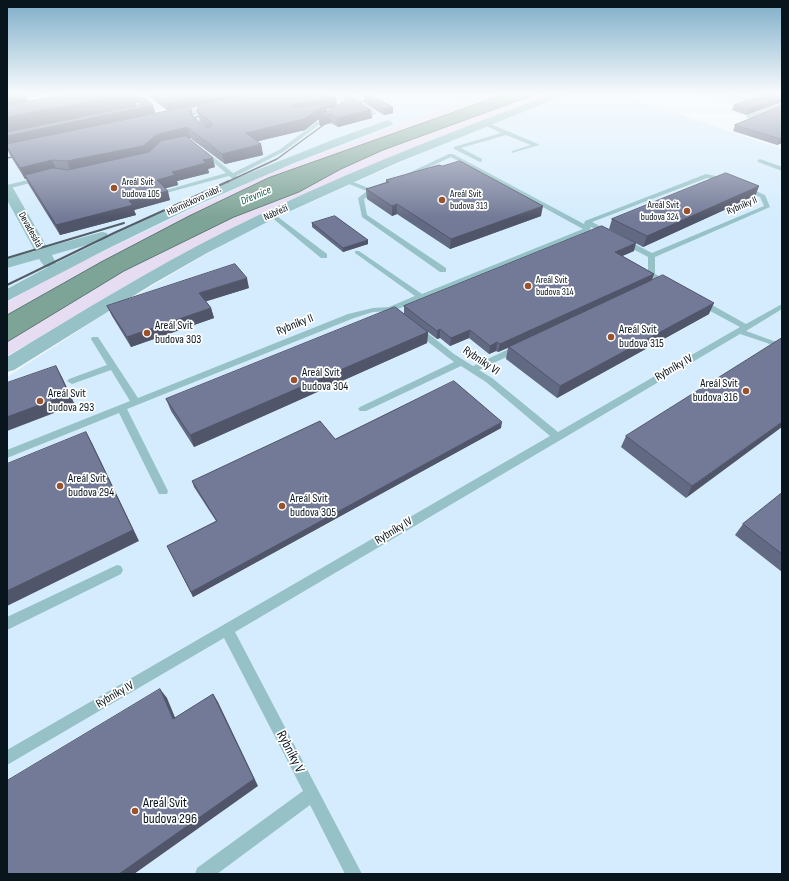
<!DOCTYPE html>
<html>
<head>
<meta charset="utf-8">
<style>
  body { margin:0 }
  #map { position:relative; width:789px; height:881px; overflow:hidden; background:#f0f6fb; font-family:"Sofia Sans Condensed",sans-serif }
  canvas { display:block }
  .frame { position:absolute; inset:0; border:8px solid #09151d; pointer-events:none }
</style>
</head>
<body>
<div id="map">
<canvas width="789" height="881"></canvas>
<div class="frame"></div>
</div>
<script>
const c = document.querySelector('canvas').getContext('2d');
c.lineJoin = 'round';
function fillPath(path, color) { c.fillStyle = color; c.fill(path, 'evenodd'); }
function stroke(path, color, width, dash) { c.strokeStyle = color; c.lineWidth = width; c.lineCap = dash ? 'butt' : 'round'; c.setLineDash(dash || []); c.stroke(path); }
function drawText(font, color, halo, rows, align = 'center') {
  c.font = font + ' "Sofia Sans Condensed",sans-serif'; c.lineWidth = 3.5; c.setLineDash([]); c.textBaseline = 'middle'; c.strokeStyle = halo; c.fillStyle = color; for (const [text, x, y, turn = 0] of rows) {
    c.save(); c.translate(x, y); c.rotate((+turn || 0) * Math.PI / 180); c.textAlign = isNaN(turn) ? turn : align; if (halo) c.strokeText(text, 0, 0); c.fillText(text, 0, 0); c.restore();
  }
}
fillPath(new Path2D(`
  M7,94H483L267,174L72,266L7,302Z
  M570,94H643L630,98L782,149V874H7V377L103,315L242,233L439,145Z
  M695,94H782L754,111Z`), '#d4ecfd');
fillPath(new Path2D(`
  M483,94H555L447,134L144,277L7,356V302L72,266L267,174Z`), '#e7ddf3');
const water = new Path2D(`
  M505,94H536L383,150L341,169L299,192L234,217L124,271L7,342V315L101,262L189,216L268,178Z`);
fillPath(water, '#7ea397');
stroke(water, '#5b7872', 1);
fillPath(new Path2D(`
  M725,94H733L755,102L751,103Z
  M328,114L332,115L283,152L236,176L241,181L240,182H236L229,176L166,193L163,191L226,173L202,153V151H206L233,173L279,150Z
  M484,121L538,144L539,145L512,153V151L531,145L506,135L461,148L482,159V161L480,162L454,149V147L501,133L482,124Z
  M449,154H453L584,224L585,221L706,174L725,178L765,195L770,207L655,257V274L671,282V286H665L648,277V257L591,227L590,230L393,311L373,312L354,318L127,409L168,491L167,494H159L119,413L7,458V450L130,401L111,370L72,384L67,381L69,379L107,365L91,339L92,337H98L138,398L348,314L373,308L389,307L415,296L355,253V251H359L422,294L583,229L451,157L403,179L398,178ZM707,178L722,181L760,197L764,206L652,253L592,222Z
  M760,159L782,167V171L758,162L757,161Z
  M40,177L42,178V180L7,189V185Z
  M346,179L371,189L379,188V190L364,199L367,215L446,268V272H440L362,217L358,198L367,191L344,182V180Z
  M270,214H274L327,254V258H321L270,216Z
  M697,300H703L746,324L782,304V309L746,331L782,344V350L767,343L740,334L235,632L362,874H345L310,805L217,874H195L197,868L303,791L224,638L7,765V750L550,436L486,382L461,366L366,411H360L358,409L360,407L454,362L414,331V327H420L454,354L473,366L515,346H521L522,348L521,350L479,370L492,378L558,432L740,327L697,304Z
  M117,565L121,566L123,570L121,574L7,630V617Z`), '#96c2c7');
fillPath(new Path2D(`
  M264,94H283L278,97L164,122L159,119L164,116Z
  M335,94H347L377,113L372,116L368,115Z
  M782,103V109L751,120L746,117L747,115Z
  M388,120L393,123L392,125L294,163L199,204L105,250L7,301V289L48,267L44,266L39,259L7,268V258L35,251L7,200V184L13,188L47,247L102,232L107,233L108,237L237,178L335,139ZM101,241L56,263L52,255Z`), '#96c2c7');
fillPath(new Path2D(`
  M553,94H568L399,162L275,218L207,253L151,285L14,370L7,372V357C78,314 149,270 224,232C330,179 441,135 553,94Z`), '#96c2c7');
stroke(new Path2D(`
  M7,102L40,94
  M350,108L377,94
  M183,120L210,114
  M7,158L23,155
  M227,182L277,159L333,118`), '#545e65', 1.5);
stroke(new Path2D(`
  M7,258L124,223
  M7,285L114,233L229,181`), '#545e65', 2);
fillPath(new Path2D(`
  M7,94H25L28,102L66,94H139L145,99V100L155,114L168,111L146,94H330L336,97L337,106L372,118L338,127L331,123L320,126L319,119L305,130L257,141L261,144L263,155L225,164L190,138H189L215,167L208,169L209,173L177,181L178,185L165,188L170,200L134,210L136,215L60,235L29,185L26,179H25L10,155L7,148ZM136,103H138L141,104L136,105ZM199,106L197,111L200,121L206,127L193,117L191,108ZM334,108L327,112V109Z
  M782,94V102L746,115L732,110L734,105L757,98L758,96Z
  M364,97L393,107V113L384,115L364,103Z
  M782,106V143L777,145L733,131L735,125Z
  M386,180L541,216L450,249L397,214L392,216L367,199L366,189L386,182Z
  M759,186L755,196L643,247L609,229L612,219Z
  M312,223L368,240V244L343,252L312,227Z
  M634,251L622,256L654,274L651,281L709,314L557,398L506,359L508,348L498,352L496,351L489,354L469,338L450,346L440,338L437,339L428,332L427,343L194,447L171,411L166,399L404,314V306Z
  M249,288L206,301L211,308L214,318L131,347L112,316L107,306Z
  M782,338L686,498L621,447L626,436Z
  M501,428L193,597L167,546L216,521L194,487L192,481L335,439Z
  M782,493V572L735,535L743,524Z`), '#626982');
fillPath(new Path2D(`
  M21,94H25L29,103L7,108V97Z
  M128,94H135L138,103H136L137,109L153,105L156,115L7,147V117Z
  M207,94H255L191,108L193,116L190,114L169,112L167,103Z
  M336,97L337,107L327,109V113L331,114V123L320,126L319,119L305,130L247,144L246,133L293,114L291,106L292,104Z
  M782,98V102L746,115L748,109Z
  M393,107V113L384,115V109Z
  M371,110L372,118L338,127L337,118Z
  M187,127L190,138L159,146L146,157L71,172L67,161L156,135Z
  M782,138V143L777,145L780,139Z
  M261,144L263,155L225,164L222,154Z
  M213,158L215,167L208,169L209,173L177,181L178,185L160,190L157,180L172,172L203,160Z
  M52,160L57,171L25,175L26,179H25L20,168Z
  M759,186L755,196L643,247L647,236Z
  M168,191L170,200L134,210L136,215L60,235L56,225L129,201Z
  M397,204V214L392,216V206Z
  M543,206L541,216L450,249L451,239Z
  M368,240V244L343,252V248Z
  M636,243L634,251L613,260L615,252Z
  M654,274L651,282L498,352L500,344Z
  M247,278L249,288L201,303L199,293Z
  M714,303L709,314L557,398L560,386Z
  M211,308L214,318L131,347L127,337Z
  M440,329V338L437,339V331Z
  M470,330L469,338L450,346L451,338Z
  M428,332L427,343L194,447L190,435Z
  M497,342L496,351L489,354L490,346Z
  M56,366L62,377L75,405L7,431V417Z
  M502,422L501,428L193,597L191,592Z
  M782,422V427L686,498L692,486Z
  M86,432L92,443L139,541L7,606V591Z
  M160,689L167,698L179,727L173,719Z
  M213,694L218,702L258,786L134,874H119Z`), '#50556a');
const building = new Path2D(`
  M7,94H21L7,97Z
  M66,94H128L7,117V106Z
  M156,94H207L167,103Z
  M251,94H330L336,97L292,104L291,106L294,108L326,104L304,119L246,133L261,144L222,154L187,127L156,135L143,146L67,161L52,160L20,168L7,147V144L191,106L190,114L206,127H211L212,123L197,111L199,105Z
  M762,94H782V98L748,109L734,105L751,99L757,98L758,96Z
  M370,95L393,107L384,109L364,97Z
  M351,97L371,110L337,118L331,114L319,117Z
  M135,99L7,125V124Z
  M145,99L153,105L7,136V132L145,104Z
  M782,106V138L780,139L735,125Z
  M186,136L213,158L203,160L206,163L172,172L175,175L157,180L168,191L129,201L133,205L56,225L25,175L53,168L68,170L149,152L161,141Z
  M460,161L543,206L451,239L397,204L392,206L366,189L389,182L386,180L439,165L442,166Z
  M726,173L759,186L647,236L612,219Z
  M335,216L368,240L343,248L312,223Z
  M602,226L636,243L615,252L654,274L500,344L497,342L490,346L470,330L451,338L440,329L437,331L404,306Z
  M235,264L247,278L199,293L211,308L127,337L107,306Z
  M663,275L714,303L560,386L509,347Z
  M395,307L428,332L190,435L166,399Z
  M782,338V422L692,486L626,436Z
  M56,366L69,394L7,417V383Z
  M454,381L502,422L191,592L167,546L217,521L192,481L320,421L335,439Z
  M86,432L133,530L7,591V464Z
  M782,493V554L743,524Z
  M160,689L173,719L213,694L254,779L119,874H7V781Z`);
fillPath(building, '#727a97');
stroke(building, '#50556a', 1);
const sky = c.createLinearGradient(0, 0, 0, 218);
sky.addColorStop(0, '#7dadc8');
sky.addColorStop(0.43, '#f8fbfd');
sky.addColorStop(1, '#f8fbfd00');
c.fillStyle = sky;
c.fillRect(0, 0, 789, 218);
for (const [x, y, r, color] of [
  [114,188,4,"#99522b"],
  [442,200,4,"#99522b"],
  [687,211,4,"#99522b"],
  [528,286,4,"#99522b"],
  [147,333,4,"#99522b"],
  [611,337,4,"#99522b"],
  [294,380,4,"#99522b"],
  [746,391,4,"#99522b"],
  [40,401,4,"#99522b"],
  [60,486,4,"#99522b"],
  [282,506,4,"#99522b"],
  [135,811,4,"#99522b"]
]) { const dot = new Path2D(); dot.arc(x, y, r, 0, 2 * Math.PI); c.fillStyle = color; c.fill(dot); stroke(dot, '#fff', 1.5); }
drawText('10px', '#09151d', '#fff', [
  ["Areál Svit",122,182],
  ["budova 105",122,194],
  ["Areál Svit",450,194],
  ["budova 313",450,206],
  ["Areál Svit",679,205,"right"],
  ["budova 324",679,217,"right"],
  ["Areál Svit",536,280],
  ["budova 314",536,292]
], 'left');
drawText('10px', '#09151d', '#fff', [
  ["Hlavničkovo nábř.",194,201,-25],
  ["Rybníky II",742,206,-23],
  ["Nábřeží",276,213,-25],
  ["Devadesátá",30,230,61]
]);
drawText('italic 11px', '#155c4a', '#fff', [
  ["Dřevnice",256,196,-23]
]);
drawText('12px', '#09151d', '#fff', [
  ["Rybníky II",295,325,-22],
  ["Rybníky VI",481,361,34],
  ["Rybníky IV",674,368,-30],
  ["Rybníky IV",394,531,-31],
  ["Rybníky IV",115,695,-30]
]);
drawText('12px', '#09151d', '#fff', [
  ["Areál Svit",155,326],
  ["budova 303",155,340],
  ["Areál Svit",619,330],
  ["budova 315",619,344],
  ["Areál Svit",302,373],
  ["budova 304",302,387],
  ["Areál Svit",738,384,"right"],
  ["budova 316",738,398,"right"],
  ["Areál Svit",48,394],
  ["budova 293",48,408],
  ["Areál Svit",68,479],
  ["budova 294",68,493],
  ["Areál Svit",290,499],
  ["budova 305",290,513]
], 'left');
drawText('14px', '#09151d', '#fff', [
  ["Rybníky V",290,752,63]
]);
drawText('14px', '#09151d', '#fff', [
  ["Areál Svit",143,803],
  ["budova 296",143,819]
], 'left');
</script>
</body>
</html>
